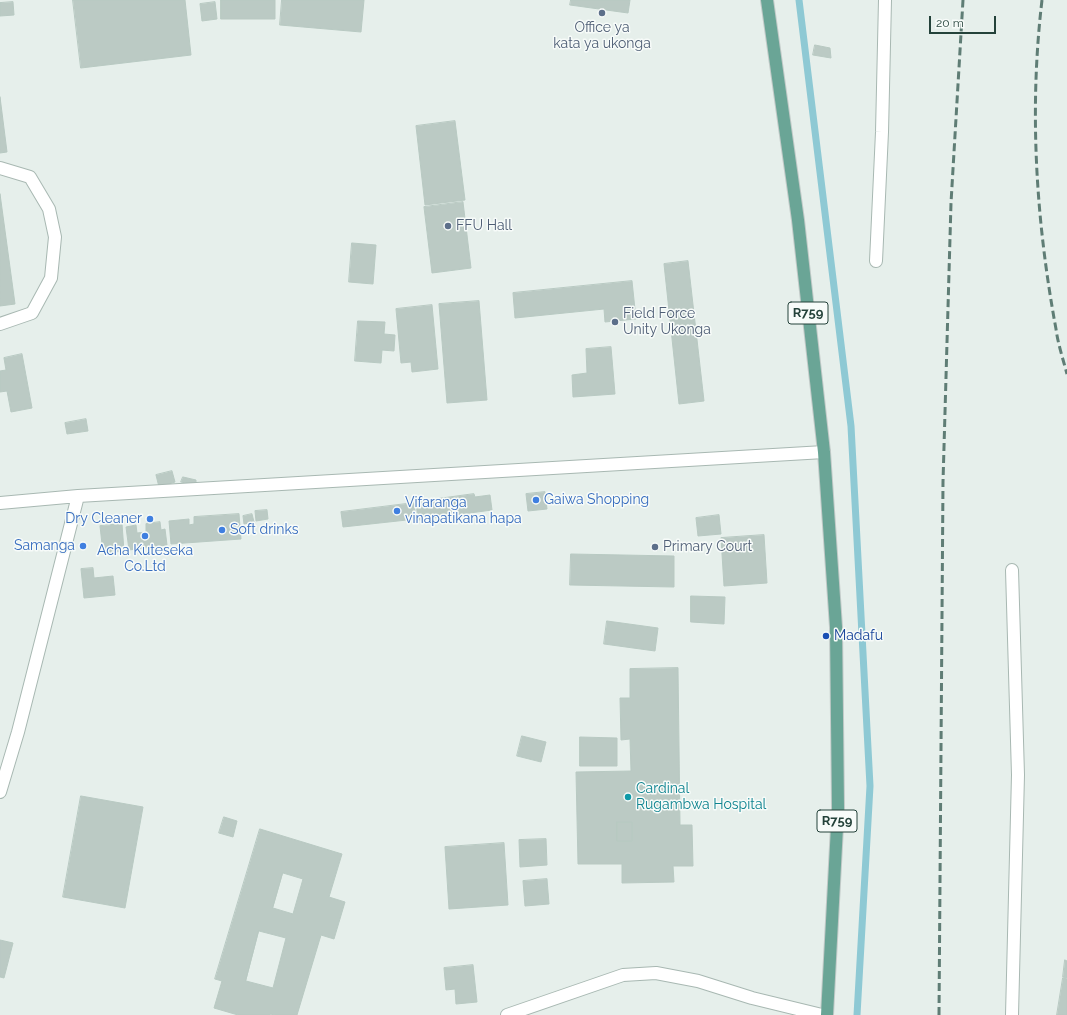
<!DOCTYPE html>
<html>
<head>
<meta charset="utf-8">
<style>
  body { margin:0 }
  #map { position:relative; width:1067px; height:1015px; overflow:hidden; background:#e6efeb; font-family:Raleway,sans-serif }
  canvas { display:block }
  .scale { position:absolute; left:929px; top:16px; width:67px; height:18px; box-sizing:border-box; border:2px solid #24423a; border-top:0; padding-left:5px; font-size:12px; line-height:14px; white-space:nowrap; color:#24423a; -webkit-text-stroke:3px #f7fbf9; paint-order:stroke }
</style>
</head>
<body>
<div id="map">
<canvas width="1067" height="1015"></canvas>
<div class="scale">20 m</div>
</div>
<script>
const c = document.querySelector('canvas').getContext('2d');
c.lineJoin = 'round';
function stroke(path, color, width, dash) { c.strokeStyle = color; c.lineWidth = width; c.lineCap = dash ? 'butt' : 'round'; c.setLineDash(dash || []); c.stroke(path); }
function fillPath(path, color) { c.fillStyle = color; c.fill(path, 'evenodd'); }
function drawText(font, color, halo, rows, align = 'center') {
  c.font = font + ' Raleway,sans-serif'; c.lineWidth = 3; c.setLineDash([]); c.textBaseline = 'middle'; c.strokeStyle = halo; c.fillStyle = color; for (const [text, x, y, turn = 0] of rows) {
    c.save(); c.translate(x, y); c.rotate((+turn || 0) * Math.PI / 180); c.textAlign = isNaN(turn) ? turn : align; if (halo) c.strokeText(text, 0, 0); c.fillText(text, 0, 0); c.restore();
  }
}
stroke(new Path2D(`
  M799,0L851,426L870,786L857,1015`), '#8ec9d4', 7);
const building = new Path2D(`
  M73,0H185L191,55L81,68Z
  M221,0H275V19H221Z
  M282,0H364L361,32L280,25Z
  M571,0H630L628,13L570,5Z
  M13,2L14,15L0,16V3Z
  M215,2L217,19L202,21L200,4Z
  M815,45L830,48L831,58L813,55Z
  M0,97L7,152L0,153Z
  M455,121L465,200L425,205L416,126Z
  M0,194L15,304L0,306Z
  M463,202L471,268L432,273L424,207Z
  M352,243L376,245L373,284L349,282Z
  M688,261L704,401L679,404L664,264Z
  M632,281L636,319L605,322L604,309L515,318L513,293Z
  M479,301L487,400L447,403L439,304Z
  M432,305L438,369L412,372L411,362L401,363L396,309Z
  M358,321L385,322L384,334L395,335L394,351L382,350L381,363L355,361Z
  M611,347L615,394L573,397L572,375L587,373L586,349Z
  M22,354L32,408L11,412L7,391L0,392V371L6,370L4,358Z
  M86,419L88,431L67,434L65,423Z
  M172,471L175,482L159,487L156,475Z
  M183,477L196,480V485L181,482Z
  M545,492L547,509L528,511L526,494Z
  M474,494L475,497L490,495L492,510L418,520L416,502Z
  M414,503L416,519L343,527L341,512Z
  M267,510L268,519L256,521L255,511Z
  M239,514L241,539L171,544L169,521L189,519V525L194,524V517Z
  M252,514L254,522L244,524L243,516Z
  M719,515L721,534L698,536L696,518Z
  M160,522L161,530L165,529L167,545L129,550L126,527L136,525L137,533L146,532V524Z
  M122,524L124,551L103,553L100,526Z
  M764,535L767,583L724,586L721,538Z
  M571,554L674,556V587L570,585Z
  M93,568L94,578L113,576L115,595L84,598L81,569Z
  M691,596L725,597L724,624L691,622Z
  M607,621L658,628L655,651L604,644Z
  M678,668L680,825H692L693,866H673L674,882L622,883V864H578L576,772L631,771L630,739L621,740L620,698H630V669ZM617,822H632V841H617Z
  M522,736L546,742L541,762L517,756Z
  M580,737L617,738V766H580Z
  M81,796L143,807L125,908L63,897Z
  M224,817L237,821L233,837L219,833Z
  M617,822H632V841H617Z
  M260,829L342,854L329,897L345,902L334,939L321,935L297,1015H275L270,1014V1015H238L214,1008L222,981L215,979ZM283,873L303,879L293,914L273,908ZM259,931L286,938L273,988L246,981Z
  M546,839L547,865L520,867L519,840Z
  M504,843L508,905L449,909L445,847Z
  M547,879L549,904L525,906L523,881Z
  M0,940L13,943L4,978L0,977Z
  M1065,960L1067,961V978L1063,977Z
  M473,965L477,1002L456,1004L455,989L446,990L444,968Z
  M1063,978L1067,979V1015H1057Z`);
fillPath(building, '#bbcac4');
stroke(building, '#b8c9c2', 1);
const lane = new Path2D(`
  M0,168L30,177L49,209L55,237L51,278L32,313L0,324`);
const street = new Path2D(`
  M876,261L882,132L885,0
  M0,503L78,496L824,452
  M1012,570L1018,775L1012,1015
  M0,792L18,732L78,496
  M507,1015L623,975L656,973L698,981L752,998L822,1015`);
const primary = new Path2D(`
  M767,0L798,220L824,452L836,627L838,808L827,1015`);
stroke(lane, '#a8b8b2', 14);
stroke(street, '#a8b8b2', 14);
stroke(primary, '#c2cac8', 14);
stroke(lane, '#fff', 12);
stroke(street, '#fff', 12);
stroke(primary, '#6aa596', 12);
stroke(new Path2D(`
  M1042,0C1029,110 1036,221 1056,329C1058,344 1063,359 1067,374
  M939,1015L943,482L951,203L963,0`), '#5f7d75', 3, [8, 4]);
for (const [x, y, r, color] of [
  [602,13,4,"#5c6f8a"],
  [448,226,4,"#5c6f8a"],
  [615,322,4,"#5c6f8a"],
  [536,500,4,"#3f7fe0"],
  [397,511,4,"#3f7fe0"],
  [150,519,4,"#3f7fe0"],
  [222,530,4,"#3f7fe0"],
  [145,536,4,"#3f7fe0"],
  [83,546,4,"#3f7fe0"],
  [655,547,4,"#5c6f8a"],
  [826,636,4,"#1a4fb4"],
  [628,797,4,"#0f9aa8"]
]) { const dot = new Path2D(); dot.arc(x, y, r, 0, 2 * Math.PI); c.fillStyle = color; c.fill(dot); stroke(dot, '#f7fbf9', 1.5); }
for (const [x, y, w] of [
  [808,313,40],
  [837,821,40]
]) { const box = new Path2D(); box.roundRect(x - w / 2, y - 11, w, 22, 3); c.fillStyle = '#f7fbf9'; c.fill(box); stroke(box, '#24423a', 1); }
drawText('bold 13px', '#24423a', null, [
  ["R759",808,313],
  ["R759",837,821]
]);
drawText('14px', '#4e5e75', '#f7fbf9', [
  ["Office ya",602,28,"center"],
  ["kata ya ukonga",602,44,"center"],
  ["FFU Hall",456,226],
  ["Field Force",623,314],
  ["Unity Ukonga",623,330],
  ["Primary Court",663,547]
], 'left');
drawText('14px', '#366cbe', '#f7fbf9', [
  ["Gaiwa Shopping",544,500],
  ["Vifaranga",405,503],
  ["vinapatikana hapa",405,519],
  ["Dry Cleaner",142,519,"right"],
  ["Soft drinks",230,530],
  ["Samanga",75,546,"right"],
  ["Acha Kuteseka",145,551,"center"],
  ["Co.Ltd",145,567,"center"]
], 'left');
drawText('14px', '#164399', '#f7fbf9', [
  ["Madafu",834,636]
], 'left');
drawText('14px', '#0d838f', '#f7fbf9', [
  ["Cardinal",636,789],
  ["Rugambwa Hospital",636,805]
], 'left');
</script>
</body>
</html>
